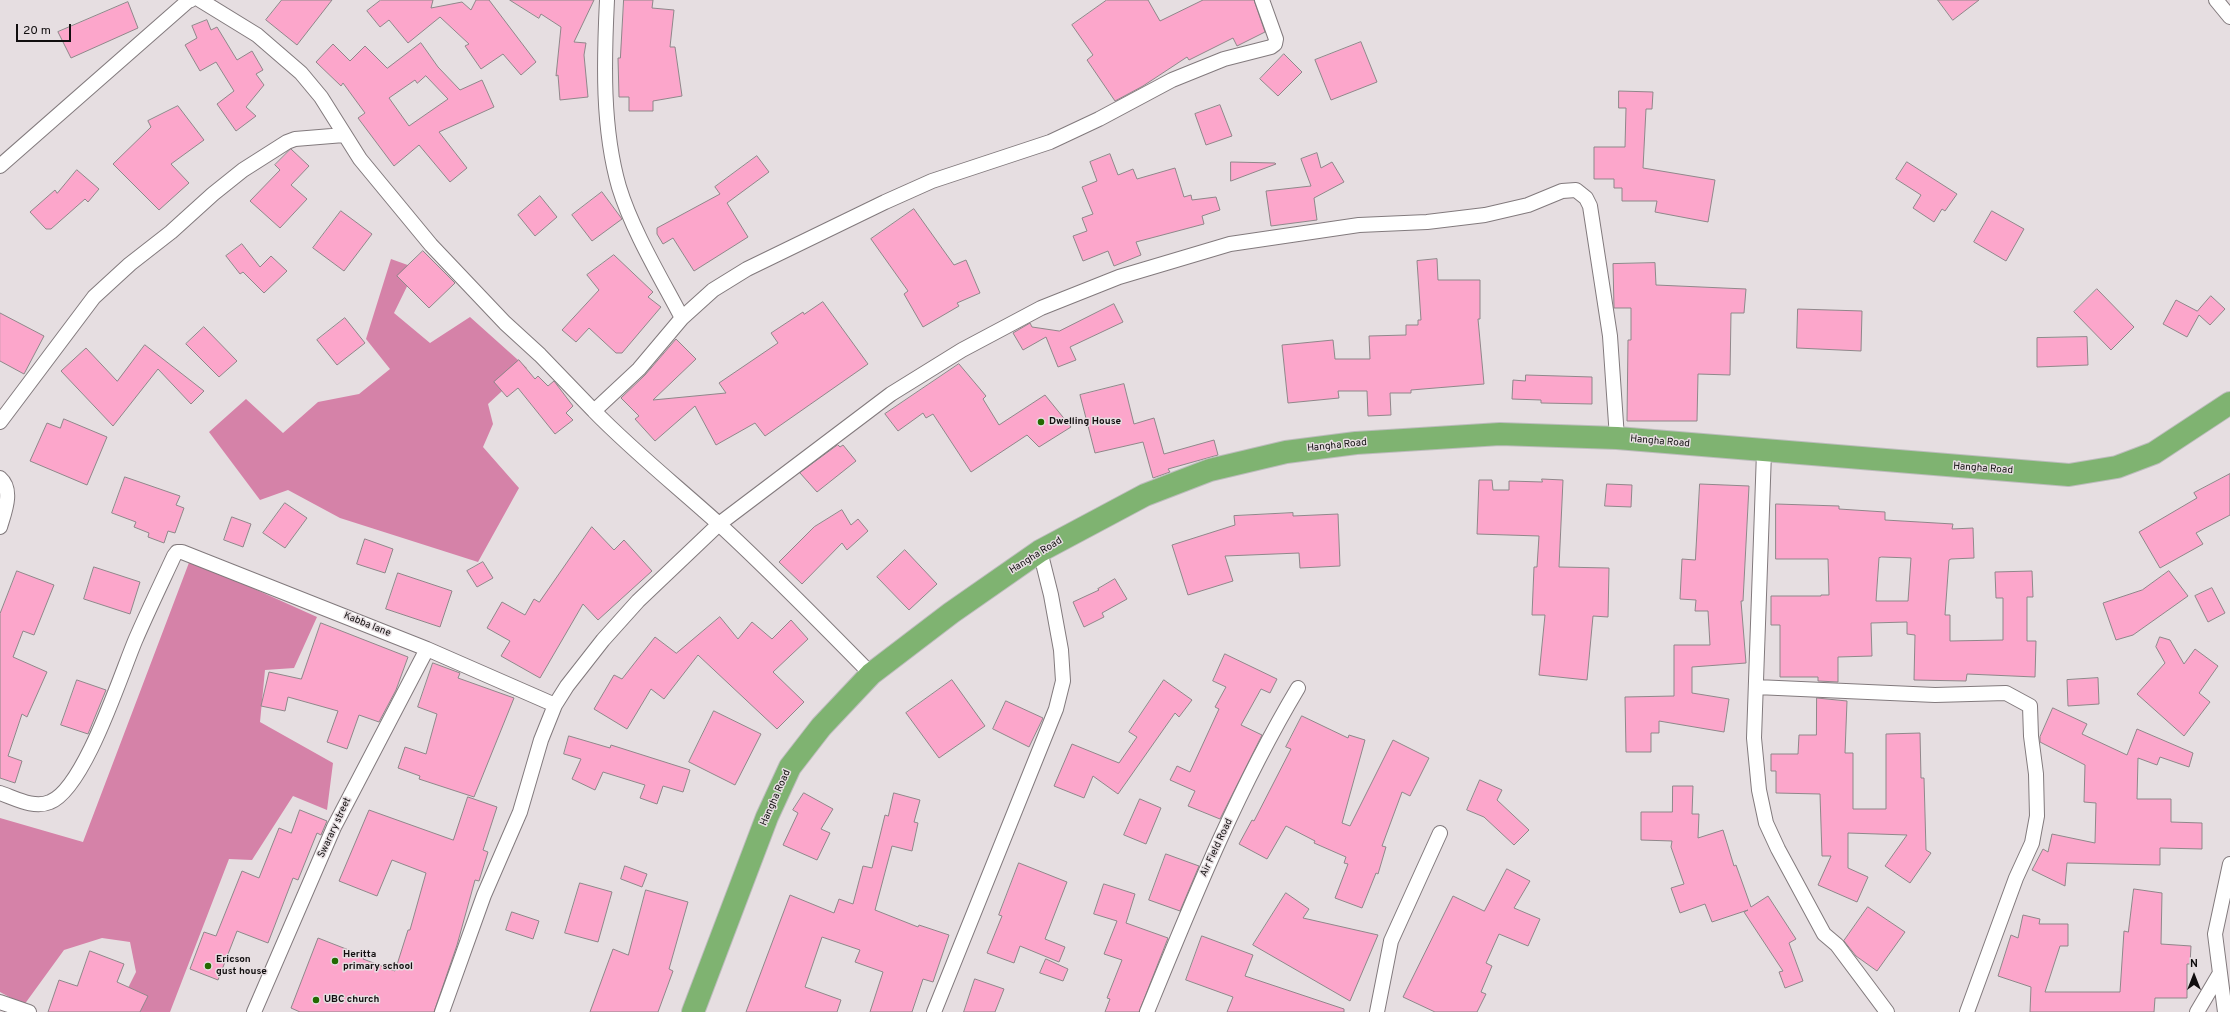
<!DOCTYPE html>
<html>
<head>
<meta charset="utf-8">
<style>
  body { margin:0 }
  #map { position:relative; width:2230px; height:1012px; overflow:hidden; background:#e6dee1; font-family:Overpass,sans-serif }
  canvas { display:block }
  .north { position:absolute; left:2174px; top:956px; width:40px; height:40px; -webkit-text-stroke:3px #e6dee1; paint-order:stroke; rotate:0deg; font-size:11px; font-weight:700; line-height:16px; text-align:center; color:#110e0f }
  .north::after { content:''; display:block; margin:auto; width:14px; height:18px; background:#110e0f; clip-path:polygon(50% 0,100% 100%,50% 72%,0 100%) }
  .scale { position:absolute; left:16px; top:24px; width:55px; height:18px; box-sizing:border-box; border:2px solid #110e0f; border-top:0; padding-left:5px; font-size:12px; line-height:14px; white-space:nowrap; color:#110e0f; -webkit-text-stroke:3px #e6dee1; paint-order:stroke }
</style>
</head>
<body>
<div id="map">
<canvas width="2230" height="1012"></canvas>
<div class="north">N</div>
<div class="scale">20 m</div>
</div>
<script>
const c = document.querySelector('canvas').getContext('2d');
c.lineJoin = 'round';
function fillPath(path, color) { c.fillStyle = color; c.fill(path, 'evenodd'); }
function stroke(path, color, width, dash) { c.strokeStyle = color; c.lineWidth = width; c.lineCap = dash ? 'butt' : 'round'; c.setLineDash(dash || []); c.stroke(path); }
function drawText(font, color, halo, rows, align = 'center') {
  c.font = font + ' Overpass,sans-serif'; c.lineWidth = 3; c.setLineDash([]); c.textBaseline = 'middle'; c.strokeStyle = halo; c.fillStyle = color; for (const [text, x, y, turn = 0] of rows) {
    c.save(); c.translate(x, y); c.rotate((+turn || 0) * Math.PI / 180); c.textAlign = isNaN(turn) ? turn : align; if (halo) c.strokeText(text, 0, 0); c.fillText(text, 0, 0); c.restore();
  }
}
fillPath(new Path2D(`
  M391,259L416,268L394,313L430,343L470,317L527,368L488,404L493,424L483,447L519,488L478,562L340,518L288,490L260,500L209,432L246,399L283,433L318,402L359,394L390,369L366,339Z
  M190,560L317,617L294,668L265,670L260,722L333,763L327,810L293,796L252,860L229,859L170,1012H116L136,972L130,942L102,938L64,950L24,1005L0,992V818L83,842Z`), '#d582a8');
const building = new Path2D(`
  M282,0H332L297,45L266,20Z
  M381,0H433L431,8L462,2L471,10L476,0H489L536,62L521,75L503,54L481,69L465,46L469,44L440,17L408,43L389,20L380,27L367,11Z
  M510,0H594L574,42L586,43L584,55L588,97L560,100L558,75L556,76L561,27L541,14L539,18Z
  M624,0H653L652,8L674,10L670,47H675L682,96L653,101V111H629V97H619L618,58H620Z
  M1107,0H1148L1160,21L1203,0H1254L1265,32L1237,46L1233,38L1189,60L1187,57L1143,86L1115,101L1087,60L1093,55L1072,25Z
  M1938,0H1979L1953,20Z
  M128,2L138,28L71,58L58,32Z
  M207,20L211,30L217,27L237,60L252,51L263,70L256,74L264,85L246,107L256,116L236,131L217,104L234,91L216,62L200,71L185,45L197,38L192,26Z
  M1361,42L1377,82L1331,100L1315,60Z
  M421,43L438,67L460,90L482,80L494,107L439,132L467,168L450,182L419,145L394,166L358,118L365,113L343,83L341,86L316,62L333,44L350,61L365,46L387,68ZM426,76L448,99L409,126L389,98L415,80L417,83Z
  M1284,54L1302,72L1278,96L1260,79Z
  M1619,91L1653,92L1652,109H1646L1643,168L1715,180L1708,222L1655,212L1657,201H1622V188H1614V179H1594V147H1625L1626,108H1619Z
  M1220,105L1232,136L1206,145L1195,114Z
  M178,106L204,140L171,164L189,183L159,210L113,164L151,127L148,121Z
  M291,149L309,166L291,185L307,199L280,228L250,201L280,170L275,165Z
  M1317,153L1321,168L1332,162L1344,182L1314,198L1317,220L1271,226L1266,191L1311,186L1301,159Z
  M1110,154L1118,175L1133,169L1137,179L1175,168L1184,197L1191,195L1192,200L1216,197L1220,210L1202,216L1204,224L1136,242L1141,255L1114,266L1108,251L1083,261L1073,236L1087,231L1082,218L1093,214L1082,187L1097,181L1090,162Z
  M757,156L769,172L727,203L748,237L694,271L673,238L663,244L657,234V228L720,194L715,187Z
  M1231,162L1275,163L1276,164L1231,181Z
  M1907,162L1957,194L1945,211L1942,209L1934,222L1913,208L1921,195L1896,179Z
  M77,170L99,189L88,202L85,199L51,229H46L30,212L55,190L57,193Z
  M602,192L622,219L592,241L572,215Z
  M540,196L557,217L535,236L518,215Z
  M914,209L954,265L966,260L980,293L957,303L959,306L923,327L904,294L908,291L871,239Z
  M341,211L372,234L344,271L313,248Z
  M1992,211L2024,229L2006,261L1974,242Z
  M242,244L260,267L271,256L287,271L264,293L243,272L240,274L226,256Z
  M423,251L455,283L429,308L397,276Z
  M614,255L653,292L648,297L661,307L622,353H616L589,328L576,342L562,330L599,290L587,275Z
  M1437,259L1438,280H1480V319H1478L1484,384L1411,390V393H1390L1391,415L1368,416L1367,391H1338L1339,398L1288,403L1282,345L1333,340L1335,359H1370L1369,336L1406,335V325H1418V320H1421L1417,261Z
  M1655,263L1656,285L1746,289L1744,313H1731L1730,375L1698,374L1697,421H1627L1628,340H1631V308H1614L1613,264Z
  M2097,289L2134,327L2111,350L2074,312Z
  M2211,296L2225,309L2210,325L2199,315L2187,337L2163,324L2176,300L2197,311Z
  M823,302L868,364L765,436L755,423L716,445L695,406L655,441L635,419L639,416L621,398L645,375L676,339L696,359L653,400L726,393L719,383L778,343L771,333L803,312L804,314Z
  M1114,304L1123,322L1070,347L1076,360L1058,367L1046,337L1023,350L1013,333L1030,323L1032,327L1059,331Z
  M1798,309L1862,311L1861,351L1797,348Z
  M0,313L44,336L24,374L0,361Z
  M345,318L365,343L337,365L317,340Z
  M204,327L237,361L219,377L186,344Z
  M2087,337L2088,365L2037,367V338Z
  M145,345L204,391L191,404L158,369L113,426L61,371L86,348L117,381Z
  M519,360L535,379L538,376L548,386L554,381L573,406L566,413L573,420L555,434L518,388L507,397L494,382Z
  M959,364L986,396L983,399L999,425L1045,395L1071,427L1039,447L1027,435L971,472L933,414L926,418L923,413L898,431L885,414Z
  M1526,375L1592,377V404L1541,403V400L1512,399L1513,380L1525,381Z
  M1124,384L1134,424L1154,418L1164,454L1214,440L1218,455L1168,469L1170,472L1153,478L1143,442L1095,453L1080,395Z
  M64,419L107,437L87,485L30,461L47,423L60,428Z
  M838,445L840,447L843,445L856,461L817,492L800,473Z
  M2230,474V515L2196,533L2203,544L2160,568L2139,532L2197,498L2194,493Z
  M125,477L180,496L176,505L184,508L175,533L168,531L164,543L148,537L149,533L134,527L136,522L112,513Z
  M1542,479L1563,480L1559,567L1609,568L1608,617L1593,616L1587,680L1539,675L1545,615H1532L1534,567H1537L1539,536L1477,534L1479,480H1492L1493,490H1509V481L1542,482Z
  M1607,484L1632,485L1631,507L1605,506Z
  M1700,484L1749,486L1743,601H1741L1746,663L1692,667V693L1729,699L1724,732L1659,721V733H1651V752H1626L1625,697L1674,696V645H1710L1708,611H1695L1696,600L1680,599L1682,559L1695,560Z
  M285,503L307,518L285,548L263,533Z
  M1776,504L1839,506V509L1885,512V520L1953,524L1952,529L1973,528L1974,558L1951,559L1949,560L1945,615H1950V641L2003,640V598H1996L1995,572L2032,571L2033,597H2027V641H2036L2035,677L1967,674L1966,681L1914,680L1915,635L1907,634V622L1871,623L1872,656L1838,657V682L1818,681V677H1780V625H1771V596H1821V595H1829L1828,559H1776ZM1882,557L1911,558L1908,601H1876L1879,558Z
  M842,510L851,525L858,519L868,531L847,550L842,543L802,584L779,562L814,527Z
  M1293,513V516L1338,514L1340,566L1300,568L1299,553L1225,556L1233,581L1188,595L1172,545L1235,525L1234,516Z
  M232,517L251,524L243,547L224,540Z
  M592,527L614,550L624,540L652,571L598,620L583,604L540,678L501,656L510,641L487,628L502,602L525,615L534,599L539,602Z
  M365,539L393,549L385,573L357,564Z
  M905,550L937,584L909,610L877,577Z
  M483,562L493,578L477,587L467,571Z
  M94,567L140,582L130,614L84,599Z
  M17,571L54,585L34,635L23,631L13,657L47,672L27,717L22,714L8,756L22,761L15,783L0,778V614Z
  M2169,571L2188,596L2133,635L2116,640L2103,603L2142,590Z
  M398,573L452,591L440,627L386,609Z
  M1115,579L1127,599L1102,613L1104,617L1084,627L1073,602L1099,590L1098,589Z
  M2212,588L2225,613L2208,622L2195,596Z
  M720,617L738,639L752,622L772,639L791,620L808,639L773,672L804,702L777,729L698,655L664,699L651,689L627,729L594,709L614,675L622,679L655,637L676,653Z
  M321,623L408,657L396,690L379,722L359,715L347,749L327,742L338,711L288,697L285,711L261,706L269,672L301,679Z
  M2160,637L2170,640L2184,664L2195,649L2218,666L2199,693L2210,702L2184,736L2137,694L2165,663L2156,647Z
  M1225,654L1277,679L1270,693L1261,689L1241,725L1262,735L1220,819L1188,806L1195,791L1170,780L1177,766L1190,772L1219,709L1215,707L1226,687L1213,681Z
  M433,663L460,673L458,678L514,698L474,797L419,779L420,776L398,768L405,747L426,754L437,714L418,707Z
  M2098,678L2099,704L2068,706L2067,680Z
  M77,680L106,690L88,734L61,725Z
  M952,680L985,726L939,758L906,713Z
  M1164,680L1192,700L1179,717L1175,713L1118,794L1093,776L1084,798L1054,786L1072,744L1119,763L1137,737L1129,732Z
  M1817,698L1847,701L1845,753H1853V809H1886V734L1920,733L1921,778H1924L1926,850L1931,853L1910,883L1885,866L1907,835L1848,833V868L1868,877L1857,902L1818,885L1831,856H1822L1820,794L1776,793V771H1771V754H1798L1799,735H1816Z
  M1006,701L1043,718L1029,747L993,729Z
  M2053,708L2087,724L2082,734L2127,755L2137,729L2193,753L2189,767L2160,757L2157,765L2138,758L2137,799H2171V822L2202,823V849L2160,848V865L2067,863L2065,886L2032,870L2043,849L2048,852L2052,834L2095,843L2096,803L2084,802L2085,765L2040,742V737Z
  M714,711L761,734L735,785L689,762Z
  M1302,716L1348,738L1349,735L1365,740L1342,823L1350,826L1393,740L1429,758L1410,796L1402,792L1382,846L1386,847L1378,874L1376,873L1362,908L1335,898L1348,864L1344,863L1346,857L1314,843L1315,841L1286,826L1267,859L1239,844L1252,820L1254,821L1291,749L1286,747Z
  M569,736L610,748L611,745L690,770L683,792L663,786L657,804L640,798L645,785L603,772L595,790L572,779L581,759L564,754Z
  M1480,780L1502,790L1497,800L1529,830L1514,845L1484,817L1467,810Z
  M1673,786H1693L1692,814H1699L1698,838L1723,830L1734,866L1736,865L1751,907L1768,896L1796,939L1789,943L1803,981L1785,988L1779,972L1783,971L1744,912L1748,910L1712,922L1705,904L1680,913L1671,888L1684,884L1671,847L1672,841L1641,840V812H1672Z
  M804,793L833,809L821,829L830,833L817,860L783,845L798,813L793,810Z
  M894,793L920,800L914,822L918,823L912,851L892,846L875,910L918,927L919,925L949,935L933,982L923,979L912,1012H870L883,972L855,962L860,950L822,937L805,987L841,1000L837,1012H746L790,895L834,913L839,899L853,904L863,866L872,868L885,815L888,816Z
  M468,797L497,807L483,850L488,852L479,881L475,880L457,945L434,1012H300L291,1008L318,938L364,956L363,959L395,971L408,930H410L426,873L392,860L377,896L339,881L369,810L453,840Z
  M1140,799L1161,808L1146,844L1124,835Z
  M300,810L327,821L321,835L317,833L298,880L293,878L268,943L237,931L218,980L190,969L204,932L216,936L242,871L259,878L279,828L291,833Z
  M1166,854L1199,866L1180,911L1149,900Z
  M1019,863L1067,882L1045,939L1065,947L1059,962L1020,946L1014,963L987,953L1002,916L999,915Z
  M625,866L647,874L642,887L621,879Z
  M1507,869L1530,881L1514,908L1540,919L1528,946L1499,934L1486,963L1492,966L1481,992L1486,994L1477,1012H1435L1403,997L1453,896L1484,911Z
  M580,883L612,892L598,942L565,933Z
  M1104,884L1135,894L1126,923L1168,938L1139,1012H1105L1110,999L1107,998L1122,960L1104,954L1117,921L1094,914Z
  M2134,889L2162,893L2161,944L2191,946L2190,964H2187V998H2155L2154,1012H2030L2031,987L1998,976L2011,935L2018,938L2023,915L2040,919L2039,924H2068V946H2060L2045,992H2120L2124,931L2128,932Z
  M646,890L688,902L669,969L673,971L658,1012H590L613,949L628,955Z
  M1286,893L1309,909L1303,918L1378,935L1350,1001L1253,945Z
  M1868,907L1905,932L1877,971L1856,956L1844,941Z
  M512,912L539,921L533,939L506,930Z
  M1202,936L1253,955L1245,976L1344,1009V1012H1227L1233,997L1186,980Z
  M90,951L124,964L117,982L148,996L140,1012H48L59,980L77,986Z
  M1046,959L1068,969L1063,981L1040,973Z
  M975,979L1004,989L995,1012H964Z`);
fillPath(building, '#fca6cb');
stroke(building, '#8f878a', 1);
const street = new Path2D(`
  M200,0L257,35L301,73L321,97L360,159L431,245L505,323L540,355L594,411
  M607,0C604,61 602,128 619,187C632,230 661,278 682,318L639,369L594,411C634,452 678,487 720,525C772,573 822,624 871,674
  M2216,0L2230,17
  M0,166L188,1L191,0
  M682,318L713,290L747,269L885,202L932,181L1050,142L1099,119L1172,80L1224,59L1271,47L1275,44L1276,39L1262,0
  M0,422L94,297L130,264L171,232L213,194L243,170L287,142L295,139L344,135
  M1764,452L1754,738L1759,790L1766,823L1778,849L1824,934L1837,945L1887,1012
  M0,478C14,490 4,513 0,527
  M1756,687L1935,695L2006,693L2030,706L2031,736L2036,774L2037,816L2032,843L2016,878L1967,1012
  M0,793C15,798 34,809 50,802C84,789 120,677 135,641C147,613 161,584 174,556L177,552H182L427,649L555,705
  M0,1002L29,1012
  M254,1012L334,827L427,649
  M442,1012L484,895L520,812L541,740L555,705L567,686L603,640L638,601L719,524L891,394L962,350L1041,308L1119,277L1230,244L1359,225L1427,222L1485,215L1528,205L1562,191L1576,190L1586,198L1590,206L1610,336L1617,438
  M934,1012L1056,709L1063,681L1061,650L1051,595L1040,551
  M1147,1012C1192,902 1237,790 1298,688
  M1377,1012L1391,941L1440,833
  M2197,1012L2220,973
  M2225,1012L2215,934L2230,864`);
const highway = new Path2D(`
  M693,1012L767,817L790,767L821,727L871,674L951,613L1040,551L1145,495L1210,470L1286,452L1356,443L1500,434L1617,438L2069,475L2117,467L2154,453L2230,403`);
stroke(street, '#827a7d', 16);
stroke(highway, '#bcbcbc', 24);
stroke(street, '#fff', 14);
stroke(highway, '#7fb371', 22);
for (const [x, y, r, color] of [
  [1041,422,4,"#226901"],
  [335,961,4,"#226901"],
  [208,966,4,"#226901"],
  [316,1000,4,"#226901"]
]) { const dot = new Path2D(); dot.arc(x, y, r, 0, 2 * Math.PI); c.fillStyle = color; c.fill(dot); stroke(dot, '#e6dee1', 1.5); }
drawText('bold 10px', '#110e0f', '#e6dee1', [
  ["Dwelling House",1049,422],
  ["Heritta",343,955],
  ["primary school",343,967],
  ["Ericson",216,960],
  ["gust house",216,972],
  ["UBC church",324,1000]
], 'left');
drawText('10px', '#110e0f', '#e6dee1', [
  ["Hangha Road",1660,442,5],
  ["Hangha Road",1337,446,-6],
  ["Hangha Road",1983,469,4],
  ["Hangha Road",1036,556,-32],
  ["Kabba lane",367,625,22],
  ["Hangha Road",776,798,-66],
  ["Swarary street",335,828,-65],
  ["Air Field Road",1217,848,-65]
]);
</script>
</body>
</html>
